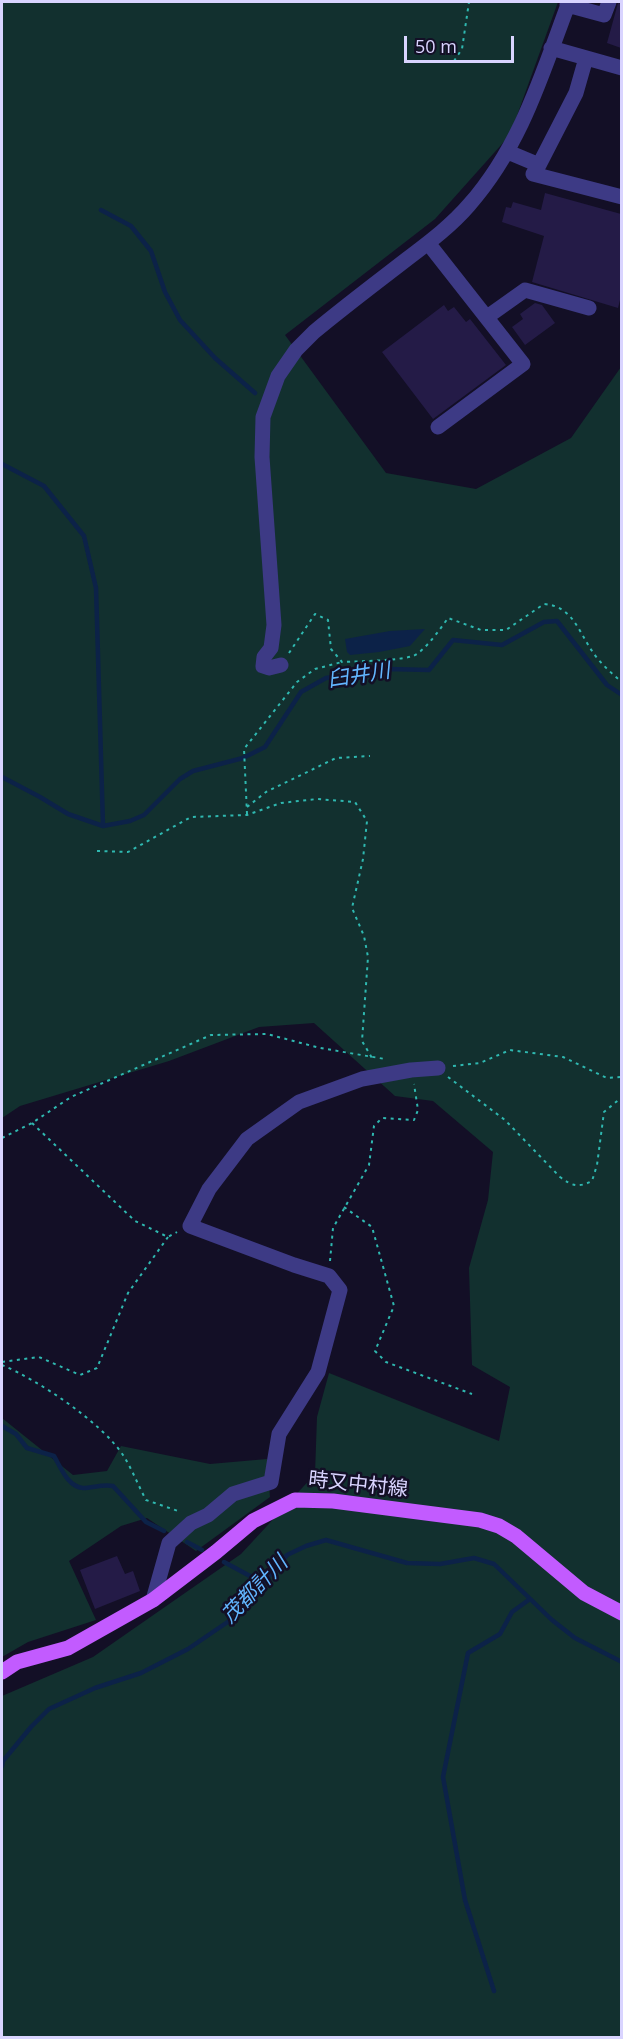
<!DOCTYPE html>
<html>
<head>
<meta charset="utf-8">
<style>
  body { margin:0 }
  #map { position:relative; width:623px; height:2039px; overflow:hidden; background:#130f26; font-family:"Open Sans",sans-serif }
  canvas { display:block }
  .frame { position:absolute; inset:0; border:3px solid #d9d4ff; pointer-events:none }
  .scale { position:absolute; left:404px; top:36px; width:110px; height:27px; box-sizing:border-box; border:3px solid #d9d4ff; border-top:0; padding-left:8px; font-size:18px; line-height:21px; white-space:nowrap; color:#d9d4ff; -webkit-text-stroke:4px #130f26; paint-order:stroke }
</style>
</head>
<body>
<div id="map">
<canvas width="623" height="2039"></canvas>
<div class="frame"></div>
<div class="scale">50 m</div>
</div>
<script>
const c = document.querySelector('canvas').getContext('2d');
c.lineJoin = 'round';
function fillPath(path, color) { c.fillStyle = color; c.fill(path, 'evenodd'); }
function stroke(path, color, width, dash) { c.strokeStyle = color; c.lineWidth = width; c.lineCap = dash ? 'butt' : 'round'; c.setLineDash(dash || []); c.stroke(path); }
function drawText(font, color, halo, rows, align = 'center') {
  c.font = font + ' "Open Sans","Noto Sans JP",sans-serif'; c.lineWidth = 5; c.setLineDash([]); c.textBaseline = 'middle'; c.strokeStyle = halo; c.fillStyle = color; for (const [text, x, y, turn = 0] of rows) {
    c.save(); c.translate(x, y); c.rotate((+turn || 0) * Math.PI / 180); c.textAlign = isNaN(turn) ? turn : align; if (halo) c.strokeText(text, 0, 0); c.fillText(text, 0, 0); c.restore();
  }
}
fillPath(new Path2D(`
  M2,2H558L510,135L435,219L285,335L386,473L476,489L571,438L621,367V2037H2V1696L93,1657L241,1554L315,1474L317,1417L329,1373L499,1441L510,1387L472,1365L469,1268L488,1200L493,1152L433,1101L395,1096L314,1023L259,1027L169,1061L20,1106L2,1118Z
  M2,1418L73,1475L107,1471L121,1446L210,1464L267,1459L270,1497L196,1551L147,1518L121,1526L69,1561L96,1620L28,1642L2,1657Z`), '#12302f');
fillPath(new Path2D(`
  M425,629L410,646L379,652L350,655L347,652L345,639L390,631Z`), '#0c2248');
stroke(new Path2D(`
  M101,210L131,226L151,251L165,292L180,320L215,358L255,393
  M2,464L44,486L84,536L96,588L103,826
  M2,777L40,797L68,814L103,826L130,821L144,815L180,779L193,771L243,758L265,747L301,692L326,678L388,669L429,670L453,640L502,645L544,622L557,621L607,685L622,695
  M2,1426L16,1434L27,1448L54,1456C61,1468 68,1487 83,1488C93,1488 102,1484 113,1486L146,1522L164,1531
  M187,1542L202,1550
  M224,1562L263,1583
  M2,1766L3,1761L31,1727L49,1709L95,1688L141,1673L188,1649L232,1619L287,1555L306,1546L326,1540L407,1563L440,1564L474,1558L494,1564L552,1620L575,1638L622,1662
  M494,1991L465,1900L443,1777L468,1653L500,1634L512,1612L530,1599`), '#0c2248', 4.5);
fillPath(new Path2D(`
  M618,3L621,4V48L607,43Z
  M545,193L621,214V296L618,308L532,282L544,236L502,222L506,207L511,208L513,202L541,210Z
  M535,303L542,305L555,323L525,345L512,327L523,319L520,314Z
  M444,305L448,311L454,307L466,322L470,319L506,365L433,419L382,352Z
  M117,1556L125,1574L133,1571L140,1591L95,1609L80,1570Z`), '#241b47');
stroke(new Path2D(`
  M454,61L462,49L469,2
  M289,653L315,614L328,620L331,649L342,662C361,661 396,661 413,656C424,652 441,628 448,618L481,630H506L544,604C572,606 578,630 592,651C599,662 611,673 622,682
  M247,807L266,792L336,758L370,756
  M247,814L244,749L297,682L315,669L342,662
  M97,851L128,852L191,817L247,815L281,803L317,799L355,802L367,821L363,859L352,908L364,936L368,957L362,1041L372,1058
  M453,1066L480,1063L510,1050L563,1057L607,1078L622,1077
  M448,1077L505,1120L560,1177C572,1186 578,1188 592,1181L597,1165L604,1112L622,1097
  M32,1123L135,1221L168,1237L177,1232
  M2,1138L32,1123L71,1097L211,1035L267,1034L320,1048L385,1059
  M344,1207L372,1227L394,1306L375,1351L386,1362L472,1394
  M330,1261L333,1228L369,1165L374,1126L382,1118L414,1120L418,1110L414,1084
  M2,1362L39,1357L80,1375L97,1368L128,1293L168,1237
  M2,1365C38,1380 101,1422 123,1455C132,1469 138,1485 146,1500L181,1512`), '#2fb8b0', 2, [3, 4.5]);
stroke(new Path2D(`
  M567,5L604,15L609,2
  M551,48L622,68
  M508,152L539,165L576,93L586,58
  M539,165L533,174L622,197
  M428,243L523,364L438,427
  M487,317L525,290L589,308
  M281,665L269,668L263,666L264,657L271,648L274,625L262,457L263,417L278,376L296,350L314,332C344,307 376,283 407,259C428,243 451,226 469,205C521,146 542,74 569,2
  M153,1600L169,1543L191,1523L208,1515L233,1494L271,1482L279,1434L318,1372L340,1290L329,1276L294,1265L190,1226L209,1189L247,1139L299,1102L362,1079L411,1070L438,1068`), '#3d3a85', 15);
stroke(new Path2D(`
  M2,1672L17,1662L68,1648L153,1600L216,1552L253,1521L295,1500L333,1501L480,1520L499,1526L516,1536L584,1593L622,1613`), '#c25bff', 15);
drawText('20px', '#d9d4ff', '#130f26', [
  ["時又中村線",358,1485,6]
]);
drawText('italic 21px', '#62b6ff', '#130f26', [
  ["臼井川",359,676,-9],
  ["茂都計川",255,1590,-46]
]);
</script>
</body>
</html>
